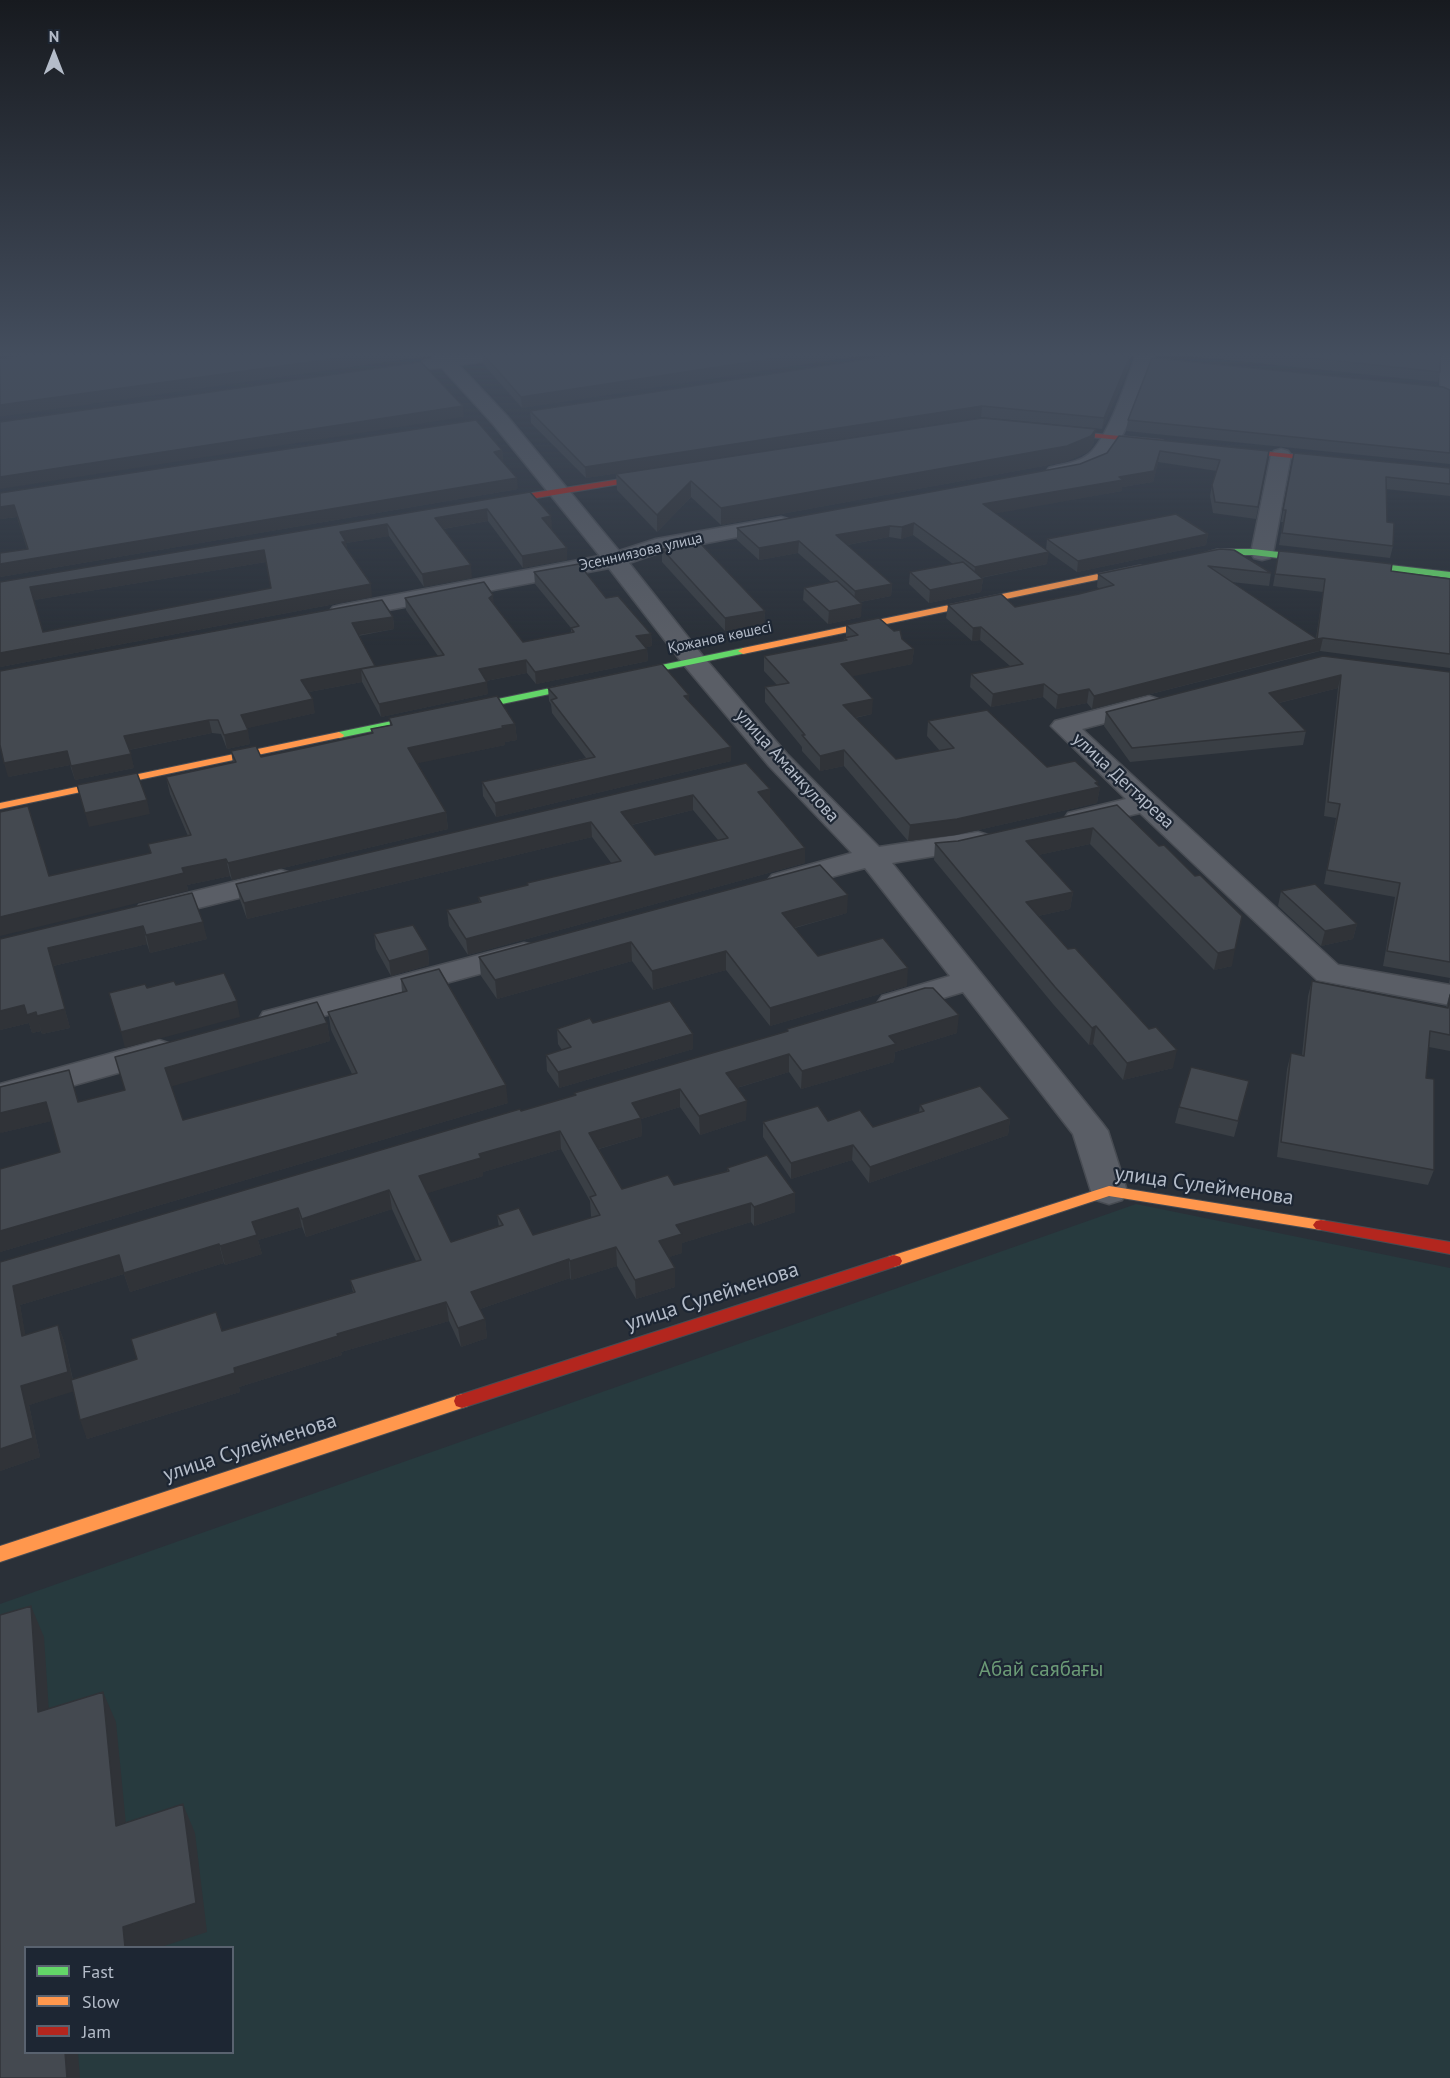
<!DOCTYPE html>
<html>
<head>
<meta charset="utf-8">
<style>
  body { margin:0 }
  #map { position:relative; width:1450px; height:2078px; overflow:hidden; background:#2a3038; font-family:"PT Sans",sans-serif }
  canvas { display:block }
  .legend { position:absolute; left:24px; top:1946px; width:210px; height:108px; box-sizing:border-box; background:#1d2633; border:2px solid #59626f; margin:0; padding:8px 10px; list-style:none; font-size:18px; color:#b4bcc9 }
  .legend li { display:flex; align-items:center; gap:12px; height:30px }
  .legend b { width:30px; border:2px solid #59626f }
  .north { position:absolute; left:24px; top:24px; width:60px; height:60px; -webkit-text-stroke:4px #1d2633; paint-order:stroke; rotate:0deg; font-size:16px; font-weight:700; line-height:24px; text-align:center; color:#b4bcc9 }
  .north::after { content:''; display:block; margin:auto; width:21px; height:27px; background:#b4bcc9; clip-path:polygon(50% 0,100% 100%,50% 72%,0 100%) }
</style>
</head>
<body>
<div id="map">
<canvas width="1450" height="2078"></canvas>
<ul class="legend">
<li><b style="height:8px;background:#63d668"></b>Fast</li>
<li><b style="height:8px;background:#ff974d"></b>Slow</li>
<li><b style="height:8px;background:#b3261e"></b>Jam</li>
</ul>
<div class="north">N</div>
</div>
<script>
const c = document.querySelector('canvas').getContext('2d');
c.lineJoin = 'round';
function fillPath(path, color) { c.fillStyle = color; c.fill(path, 'evenodd'); }
function stroke(path, color, width, dash) { c.strokeStyle = color; c.lineWidth = width; c.lineCap = dash ? 'butt' : 'round'; c.setLineDash(dash || []); c.stroke(path); }
function drawText(font, color, halo, rows, align = 'center') {
  c.font = font + ' "PT Sans",sans-serif'; c.lineWidth = 4.5; c.setLineDash([]); c.textBaseline = 'middle'; c.strokeStyle = halo; c.fillStyle = color; for (const [text, x, y, turn = 0] of rows) {
    c.save(); c.translate(x, y); c.rotate((+turn || 0) * Math.PI / 180); c.textAlign = isNaN(turn) ? turn : align; if (halo) c.strokeText(text, 0, 0); c.fillText(text, 0, 0); c.restore();
  }
}
fillPath(new Path2D(`
  M1136,1204L1450,1268V2078H0V1604ZM26,1948H232V2052H26Z`), '#273a3e');
const street = new Path2D(`
  M432,355H501L493,360L459,365L507,416L619,551L656,539L781,517L788,519L792,523L788,527L661,552L629,563L702,655L787,754L879,847L978,832L988,835L992,841L988,847L892,863L1102,1123L1108,1131L1127,1191L1122,1200L1109,1204L1096,1200L1091,1191L1073,1134L963,992L893,1013L882,1010L877,1003L882,996L950,976L865,868L782,890L772,887L767,881L772,875L852,853L769,766L684,665L609,568L341,619L333,617L329,612L333,607L341,605L600,556L493,424L442,368L423,369L420,365L423,361L434,359Z
  M1136,355H1154C1144,383 1124,446 1102,463C1095,469 1084,471 1076,473C1067,476 1058,479 1049,476L1046,472L1049,468C1062,464 1078,463 1089,454C1108,438 1127,380 1136,355Z
  M1439,355H1450V400L1444,399L1441,395Z
  M1281,449L1288,451L1291,455L1273,553L1270,558L1262,560L1254,558L1251,553L1271,455L1274,451Z
  M1149,696L1158,699L1162,704L1158,709L1082,729L1338,965L1450,985V1005L1317,980L1140,813L1078,827L1068,825L1064,819L1068,813L1126,799L1051,726L1055,721Z
  M281,870L291,873L296,879L291,885L150,920L139,917L135,911L139,905Z
  M524,943L535,945L540,952L535,959L275,1029L263,1026L259,1019L263,1012Z
  M159,1040L171,1044L176,1051L171,1058L0,1106V1084Z`);
const fast = new Path2D(`
  M1218,549H1253L1450,572V578L1253,555H1218L1194,560L1190,557Z
  M743,648L748,651L746,653L339,738L334,735L339,732Z`);
const slow = new Path2D(`
  M1141,565L1144,566V570L743,654L738,651L743,648Z
  M339,732L344,735L343,737L0,809V803Z
  M1109,1186L1321,1220L1326,1221L1329,1225L1326,1229L1321,1230L1109,1196L894,1267L888,1265L886,1261L888,1257Z
  M462,1394L468,1396L470,1401L468,1406L0,1562V1546Z`);
const jam = new Path2D(`
  M1046,429L1162,440L1166,442L1162,444L1049,433H1046Z
  M1222,447L1338,459L1342,461L1338,463L1225,451H1222Z
  M659,473L663,475L662,477L488,506L484,503L488,500Z
  M1321,1220L1450,1242V1254L1316,1229L1313,1225L1316,1221Z
  M894,1255L900,1257L902,1261L900,1265L462,1408L456,1406L454,1401L456,1396Z`);
stroke(street, '#484c53', 3);
stroke(fast, '#484c53', 2);
stroke(slow, '#484c53', 2);
stroke(jam, '#484c53', 2);
fillPath(street, '#5a5e66');
fillPath(fast, '#63d668');
fillPath(slow, '#ff974d');
fillPath(jam, '#b3261e');
fillPath(new Path2D(`
  M482,355H864L522,408L483,364Z
  M1179,355H1440V372L1438,382Z
  M1129,367L1102,429L981,417L586,478L531,423L530,411Z
  M1450,390V464L1126,431L1128,420Z
  M1096,429L1093,445L1088,452L1065,462L721,525L691,497L657,532L617,490L616,474Z
  M1119,436L1269,451L1256,519L1213,513L1210,496L1212,485L1217,471L1158,462L1153,482L1122,487V491L995,513L1047,564L981,578L983,579L981,592L929,603L909,584L910,572L953,564L913,535L901,539L889,537L847,545L892,584L891,596L860,602L861,617L828,624L803,600L804,588L831,582L798,553L759,560L737,540V528L1080,464L1107,453Z
  M502,450L503,461L518,489L0,577V553L27,549L17,517L0,519V493Z
  M1294,453L1450,468V496L1386,489L1387,522L1393,546L1390,558L1279,545L1283,522H1281Z
  M530,492L552,528L551,529L567,560L523,568L488,521L443,529L472,578L424,587L389,536L346,543L347,549L372,597L0,667V582ZM266,562L271,588L43,632L34,600Z
  M1208,534L1206,545L1077,572L1046,550L1047,539Z
  M662,549L765,611L764,624L725,631L662,562Z
  M1220,549L1271,573L1269,586L1231,582L1316,638L1323,592L1273,586L1279,551L1391,571L1450,579V668L1320,651L1092,709L1087,703L1056,709L1043,697L991,707L970,687L971,674L1010,666L980,640L972,641L946,618L948,605L1015,607L1079,594L1100,589L1097,587L1098,574Z
  M534,572L606,598L651,634L652,646L646,647L647,649L648,661L536,684L527,673L486,681L488,694L381,717L362,682L309,692L315,713L247,728L250,744L227,749L221,734L212,733L129,750L134,768L75,780L70,765L8,777L393,617L394,629L358,636L375,667L438,656L406,610L405,598L494,605L523,642L571,633V628L535,584Z
  M846,625L902,639L914,649L912,664L852,676L872,714L855,718L896,759L940,751L927,736L928,721L1047,767L1098,785L1100,787L1097,803L956,835L908,841L844,766L820,771L802,751V747L765,702V687L777,685L764,671V656L844,641V638L846,637Z
  M1323,656L1450,672V983H1449L1450,978L1383,966L1395,897L1324,884L1336,818L1324,816L1338,688L1279,703L1306,731L1303,745L1130,762L1104,726L1106,712Z
  M548,688L689,695V702L731,747V761L496,817L483,796L482,782L586,758L552,713L551,704L549,701Z
  M389,718L515,724L517,740L505,742V745L417,763L446,812L448,829L232,880L230,876L187,885L188,891L49,876L151,853L148,844L188,836L170,794L166,777L233,763L231,751L261,757L372,733L371,729L390,725Z
  M746,763L770,789V804L768,805L805,863L468,955L449,926L447,910L479,902L478,897L527,885V883L612,864L592,837L247,919L240,900L236,884ZM693,810L718,840L655,855L632,825Z
  M1117,805L1232,966L1214,970L1090,844L1038,855L1073,892L1070,909L1038,916L1173,1068L1123,1080L1093,1044L1089,1045L1053,1004L934,860L935,843L958,841Z
  M1281,891L1357,924L1353,939L1321,946L1278,906Z
  M192,893L207,939L150,953L147,944L53,966L70,1028L42,1034L41,1031L32,1033L29,1023L0,1030V939Z
  M847,913L795,928L818,956L907,986L770,1026L726,970L653,990L632,961L497,999L481,976L479,957Z
  M374,934L428,950L429,965L391,976L376,949Z
  M401,979L508,1103L0,1252V1169L60,1152L51,1121L0,1133L78,1102L125,1090L115,1057L327,1023L330,1041L171,1086L183,1120L352,1074L331,1030L328,1012L402,992Z
  M1312,981L1446,1007L1450,993V1051L1429,1047L1426,1078L1434,1170L1428,1185L1277,1157L1287,1069L1291,1053L1302,1055L1308,996Z
  M593,1023L693,1049L559,1088L547,1071L546,1055L562,1050L558,1044L557,1029Z
  M787,1029L957,1033L895,1052L894,1062L801,1089L789,1072L737,1088L746,1120L700,1135L680,1107L641,1119L642,1136L599,1149L622,1189L674,1185L727,1171V1168L795,1212L754,1226L751,1222L682,1243V1253L669,1257L675,1268V1287L636,1299L617,1266L571,1280L570,1278L480,1309L485,1319L487,1338L461,1347L449,1321L341,1352L342,1355L239,1387L240,1392L87,1439L73,1391L29,1405L40,1457L0,1471V1262L575,1095L574,1093L787,1032ZM561,1149L590,1201L591,1216L592,1218L533,1235L497,1215L499,1227L451,1242L427,1193L483,1176V1172ZM392,1209L416,1261L350,1280L353,1292L222,1331L73,1380L65,1344L58,1325L25,1335L20,1305L124,1274L130,1292L224,1263L225,1265L262,1254L258,1240L302,1227L306,1237Z
  M1245,1097L1234,1137L1175,1123L1179,1107Z
  M920,1105L1010,1119L1008,1135L869,1183L852,1160L791,1179L763,1137V1122L828,1121L873,1127L919,1112Z`), '#3a3f45');
fillPath(new Path2D(`
  M360,355H431L430,356L0,417V405Z
  M796,355H864L522,408L521,397Z
  M1130,356L1129,367L1102,429L1104,418Z
  M463,406L464,417L0,489V477Z
  M982,406L981,417L586,478L585,467Z
  M1096,429L1093,445L1088,452L1065,462L721,525V508Z
  M502,450L503,462L494,452Z
  M1160,451L1158,462L1153,482L1122,487V491L982,516L983,504L1119,477Z
  M517,478L518,489L0,577V564Z
  M691,481V497L657,532V515Z
  M14,505L17,517L0,519V507Z
  M487,509L488,521L436,530L435,518Z
  M551,516L552,528L543,530L542,518Z
  M914,523L913,535L901,539L902,527Z
  M387,524L389,536L346,543L348,554H344L340,532Z
  M890,526L889,537L835,547L836,535Z
  M1208,534L1206,545L1077,572L1078,561Z
  M799,541L798,553L759,560V548Z
  M567,548V560L523,568L522,556Z
  M264,550L266,562L34,600L30,587Z
  M1049,552L1047,564L974,579L975,567Z
  M471,565L472,578L424,587L422,574Z
  M983,579L981,592L929,603L930,590Z
  M371,584L372,597L0,667V653Z
  M892,584L891,596L854,603L855,591Z
  M493,595L494,607L489,598Z
  M862,604L861,617L828,624L829,611Z
  M765,611L764,624L725,631V618Z
  M393,617L394,629L353,636L352,623Z
  M981,627L980,640L972,641L973,628Z
  M651,634L652,646L637,649L636,636Z
  M1323,638L1320,651L1314,652L1317,639Z
  M1317,639L1314,652L1092,709L1094,696Z
  M647,649L648,661L536,684L535,672Z
  M914,649L912,664L840,679L841,664Z
  M526,660L527,673L480,682L479,669Z
  M375,666L377,679L361,669L362,682L303,693L301,680Z
  M1341,675L1338,688L1266,706L1269,693Z
  M487,682L488,694L381,717L379,704Z
  M1044,684L1043,697L991,707L993,694Z
  M1089,689L1087,703L1056,709L1058,695Z
  M689,695V708L684,696Z
  M313,699L315,713L244,729L241,715Z
  M873,699L872,714L842,720L843,705Z
  M209,720L212,733L128,750L124,736Z
  M515,724L517,740L505,742V745L410,765L408,748Z
  M248,730L250,744L227,749L224,735Z
  M731,747V761L496,817L495,803Z
  M844,750V766L820,771V756Z
  M67,751L70,765L8,777L4,763Z
  M131,754L134,768L75,780L71,766Z
  M1098,782L1097,788L1100,787L1097,803L956,835L908,841L910,825Z
  M770,789V804L757,807L758,792Z
  M693,795V810L622,827L621,812Z
  M147,800L150,814L89,827L85,813Z
  M446,812L448,829L232,880L228,863Z
  M591,822L592,837L247,919L244,903Z
  M1093,828L1090,844L1024,858L1026,841Z
  M805,848V863L468,955L466,939Z
  M226,859L230,876L187,885L188,891L0,936V917L182,868Z
  M1073,892L1070,909L1024,919L1026,902Z
  M848,895L847,913L782,931V913Z
  M203,922L207,939L150,953L146,935Z
  M1357,924L1353,939L1321,946L1325,931Z
  M143,926L147,944L53,966L70,1028L42,1034L37,1016L48,948Z
  M631,942L632,961L497,999L495,980Z
  M1235,949L1232,966L1214,970L1218,953Z
  M428,950L429,965L391,976L389,961Z
  M726,951V970L653,990L652,971Z
  M908,968L907,986L770,1026V1008Z
  M237,1001L240,1017L125,1048L121,1032Z
  M24,1005L36,1012L41,1031L32,1033L29,1023L0,1030V1011Z
  M959,1015L957,1033L895,1052L894,1062L801,1089L802,1071L889,1036Z
  M327,1023L330,1041L170,1087L165,1068Z
  M1096,1026L1093,1044L1089,1045L1092,1028Z
  M693,1034V1049L559,1088L558,1072Z
  M1177,1050L1173,1068L1123,1080L1127,1063Z
  M789,1054V1072L726,1091V1073Z
  M506,1085L508,1103L0,1252V1231Z
  M680,1089V1107L641,1119L642,1136L591,1151L589,1133L632,1103Z
  M747,1101L746,1120L700,1135L699,1116Z
  M46,1102L52,1121L0,1133V1113Z
  M1010,1119L1008,1135L869,1183L870,1167Z
  M560,1131L561,1149L483,1172V1176L422,1195L419,1176L479,1154Z
  M853,1145L852,1160L791,1179V1163Z
  M389,1190L392,1209L306,1237L302,1219Z
  M795,1193V1212L754,1226V1207Z
  M751,1203V1222L682,1243V1253L660,1260L659,1241L676,1225Z
  M298,1208L302,1227L258,1240L262,1254L225,1265L220,1246L252,1222Z
  M219,1244L224,1263L130,1292L124,1274L20,1305L29,1355L22,1336L13,1286L119,1255Z
  M616,1247L617,1266L571,1280L570,1261Z
  M569,1259L570,1278L474,1311L471,1292Z
  M675,1268V1287L636,1299L635,1280Z
  M446,1302L449,1321L341,1352L342,1355L239,1387L240,1392L87,1439L80,1420L337,1334Z
  M485,1319L487,1338L461,1347L458,1328Z
  M58,1325L65,1344L75,1391L29,1405L40,1457L0,1471V1449L21,1386Z
  M31,1606L44,1637L51,1742L38,1712Z
  M103,1692L116,1722L129,1855L116,1826Z
  M183,1804L195,1833L207,1932L161,1947H125L123,1927Z
  M65,2052H78L80,2078H67Z`), '#303338');
const building = new Path2D(`
  M26,355H360L0,405V359Z
  M484,355H796L521,397Z
  M894,355H1122L1130,356L1104,418L982,406L585,467L530,411Z
  M1282,355H1440V372Z
  M1152,358L1443,387L1450,390V453L1128,420Z
  M421,362L463,406L0,477V422Z
  M982,418L1096,429L1091,436L1067,446L721,508L691,481L657,515L616,474Z
  M476,420L502,450L494,452L517,478L0,564V553L28,549L14,505L0,507V493Z
  M1119,436L1269,451L1258,507L1215,502L1212,485L1220,460L1160,451L1154,471L1119,477L1123,480L983,504L1049,552L975,567L914,523L902,527L890,526L836,535L892,584L855,591L799,541L759,548L737,528L1080,464L1107,453Z
  M1294,453L1450,468V484L1386,477L1387,522L1394,523L1393,546L1282,533L1286,510H1283Z
  M530,492L551,516L542,518L567,548L522,556L487,509L435,518L471,565L422,574L387,524L340,532L346,542H342L371,584L0,653V582ZM264,550L271,588L43,632L30,587Z
  M1176,514L1208,534L1078,561L1047,539Z
  M700,543L765,611L725,618L662,549Z
  M1220,549L1234,550L1271,573L1208,566L1317,639L1094,696L1089,689L1058,695L1044,684L993,694L971,674L1023,664L981,627L973,628L948,605L1001,594L1015,607L1079,594L1114,585L1098,574Z
  M1279,551L1290,552L1392,564L1391,571L1450,579V654L1323,638L1317,639L1325,579L1275,574Z
  M963,562L983,579L930,590L910,572Z
  M579,564L606,598L618,596L651,634L636,636L647,649L535,672L526,660L479,669L487,682L379,704L361,669L444,655L405,598L484,582L493,595L489,598L523,642L574,632L571,628L579,626L534,572Z
  M837,581L862,604L829,611L804,588Z
  M382,600L393,617L352,623L375,666L301,680L313,699L241,715L248,730L224,735L218,720H209L124,736L131,754L71,766L67,751L4,763L0,745V671Z
  M879,618L894,631L900,630L902,639L914,649L841,664L873,699L843,705L896,759L954,748L928,721L987,710L1047,767L1075,761L1098,782L1095,783L1100,787L957,819L910,825L844,750L820,756L802,735H805L765,687L789,683L764,656L847,640L844,638L858,635L846,625Z
  M1323,656L1450,672V962L1387,951L1400,883L1327,870L1340,804L1328,802L1341,675L1269,693L1306,731L1132,748L1106,712Z
  M662,664L689,695L684,696L731,747L495,803L482,782L595,757L551,700L557,698L548,688Z
  M497,696L515,724L502,726L503,728L408,748L446,812L228,863L226,859L182,868L184,873L0,917V812L28,806L49,876L151,853L148,844L191,835L166,777L236,762L231,751L256,746L261,757L309,747L373,733L371,729L392,725L389,718Z
  M746,763L770,789L758,792L805,848L466,939L447,910L481,902L478,897L528,885L527,883L621,861L591,822L244,903L236,884ZM693,795L728,838L655,855L621,812Z
  M137,773L147,800L85,813L77,785Z
  M1117,805L1159,846L1164,845L1195,876L1200,875L1242,916L1235,949L1218,953L1093,828L1026,841L1073,892L1026,902L1068,949L1075,948L1149,1029L1156,1027L1177,1050L1127,1063L1096,1026L1092,1028L1055,987L935,843L958,841Z
  M820,865L848,895L782,913L818,956L883,938L908,968L770,1008L726,951L652,971L631,942L495,980L479,957Z
  M1315,884L1357,924L1325,931L1281,891Z
  M192,893L203,922L146,935L143,926L48,948L65,1009L37,1016L36,1012L27,1015L24,1005L0,1011V939Z
  M413,925L428,950L389,961L374,934Z
  M439,969L506,1085L0,1231V1169L60,1152L46,1102L0,1113V1087L69,1070L78,1102L125,1090L115,1057L317,1002L327,1023L165,1068L183,1120L357,1073L328,1012L407,991L401,979Z
  M224,973L237,1001L121,1032L109,993L145,984L147,988L174,981L176,985Z
  M1312,981L1448,1008L1450,995V1035L1430,1031L1426,1078L1434,1079V1170L1281,1142L1291,1053L1304,1056Z
  M925,988H933L959,1015L889,1036L896,1044L802,1071L789,1054L726,1073L747,1101L699,1116L680,1089L632,1103L641,1118L589,1133L622,1189L668,1175L674,1185L729,1171L727,1168L767,1155L795,1193L754,1207L751,1203L676,1225L682,1234L659,1241L675,1268L635,1280L616,1247L570,1261L569,1259L471,1292L485,1319L458,1328L446,1302L337,1334L338,1336L234,1368L235,1373L80,1420L71,1380L137,1359L131,1339L216,1312L222,1331L355,1292L350,1280L421,1260L389,1190L302,1219L298,1208L252,1222L257,1235L220,1246L219,1244L124,1273L119,1255L13,1286L22,1336L58,1325L68,1372L21,1386L33,1438L0,1449V1262L520,1109L521,1111L576,1095L574,1093L788,1031L787,1029ZM560,1131L596,1195L590,1197L600,1215L533,1235L519,1208L497,1215L503,1225L451,1242L419,1176L481,1158L479,1154Z
  M670,1001L693,1034L558,1072L546,1055L571,1047L557,1029L590,1018L593,1023Z
  M1191,1067L1249,1081L1238,1121L1179,1107Z
  M980,1086L1010,1119L870,1167L853,1145L791,1163L763,1122L818,1106L828,1121L860,1110L873,1127L924,1111L920,1105Z
  M31,1606L38,1712L103,1692L116,1826L183,1804L196,1903L123,1927L125,1947H26V2052H65L67,2078H0V1615Z`);
fillPath(building, '#444950');
stroke(building, '#303338', 1.5);
const sky = c.createLinearGradient(0, 0, 0, 646);
sky.addColorStop(0, '#171a1f');
sky.addColorStop(0.55, '#444e5e');
sky.addColorStop(1, '#444e5e00');
c.fillStyle = sky;
c.fillRect(0, 0, 1450, 646);
drawText('15px', '#b4bcc9', '#1d2633', [
  ["Эсенниязова улица",641,552,-13],
  ["Қожанов көшесі",720,638,-12]
]);
drawText('18px', '#b4bcc9', '#1d2633', [
  ["улица Аманкулова",787,766,48],
  ["улица Дегтярева",1123,781,43]
]);
drawText('21px', '#b4bcc9', '#1d2633', [
  ["улица Сулейменова",1204,1186,8],
  ["улица Сулейменова",712,1297,-18],
  ["улица Сулейменова",250,1448,-18]
]);
drawText('21px', '#6b9a76', '#1d2633', [
  ["Абай саябағы",1041,1670]
]);
</script>
</body>
</html>
